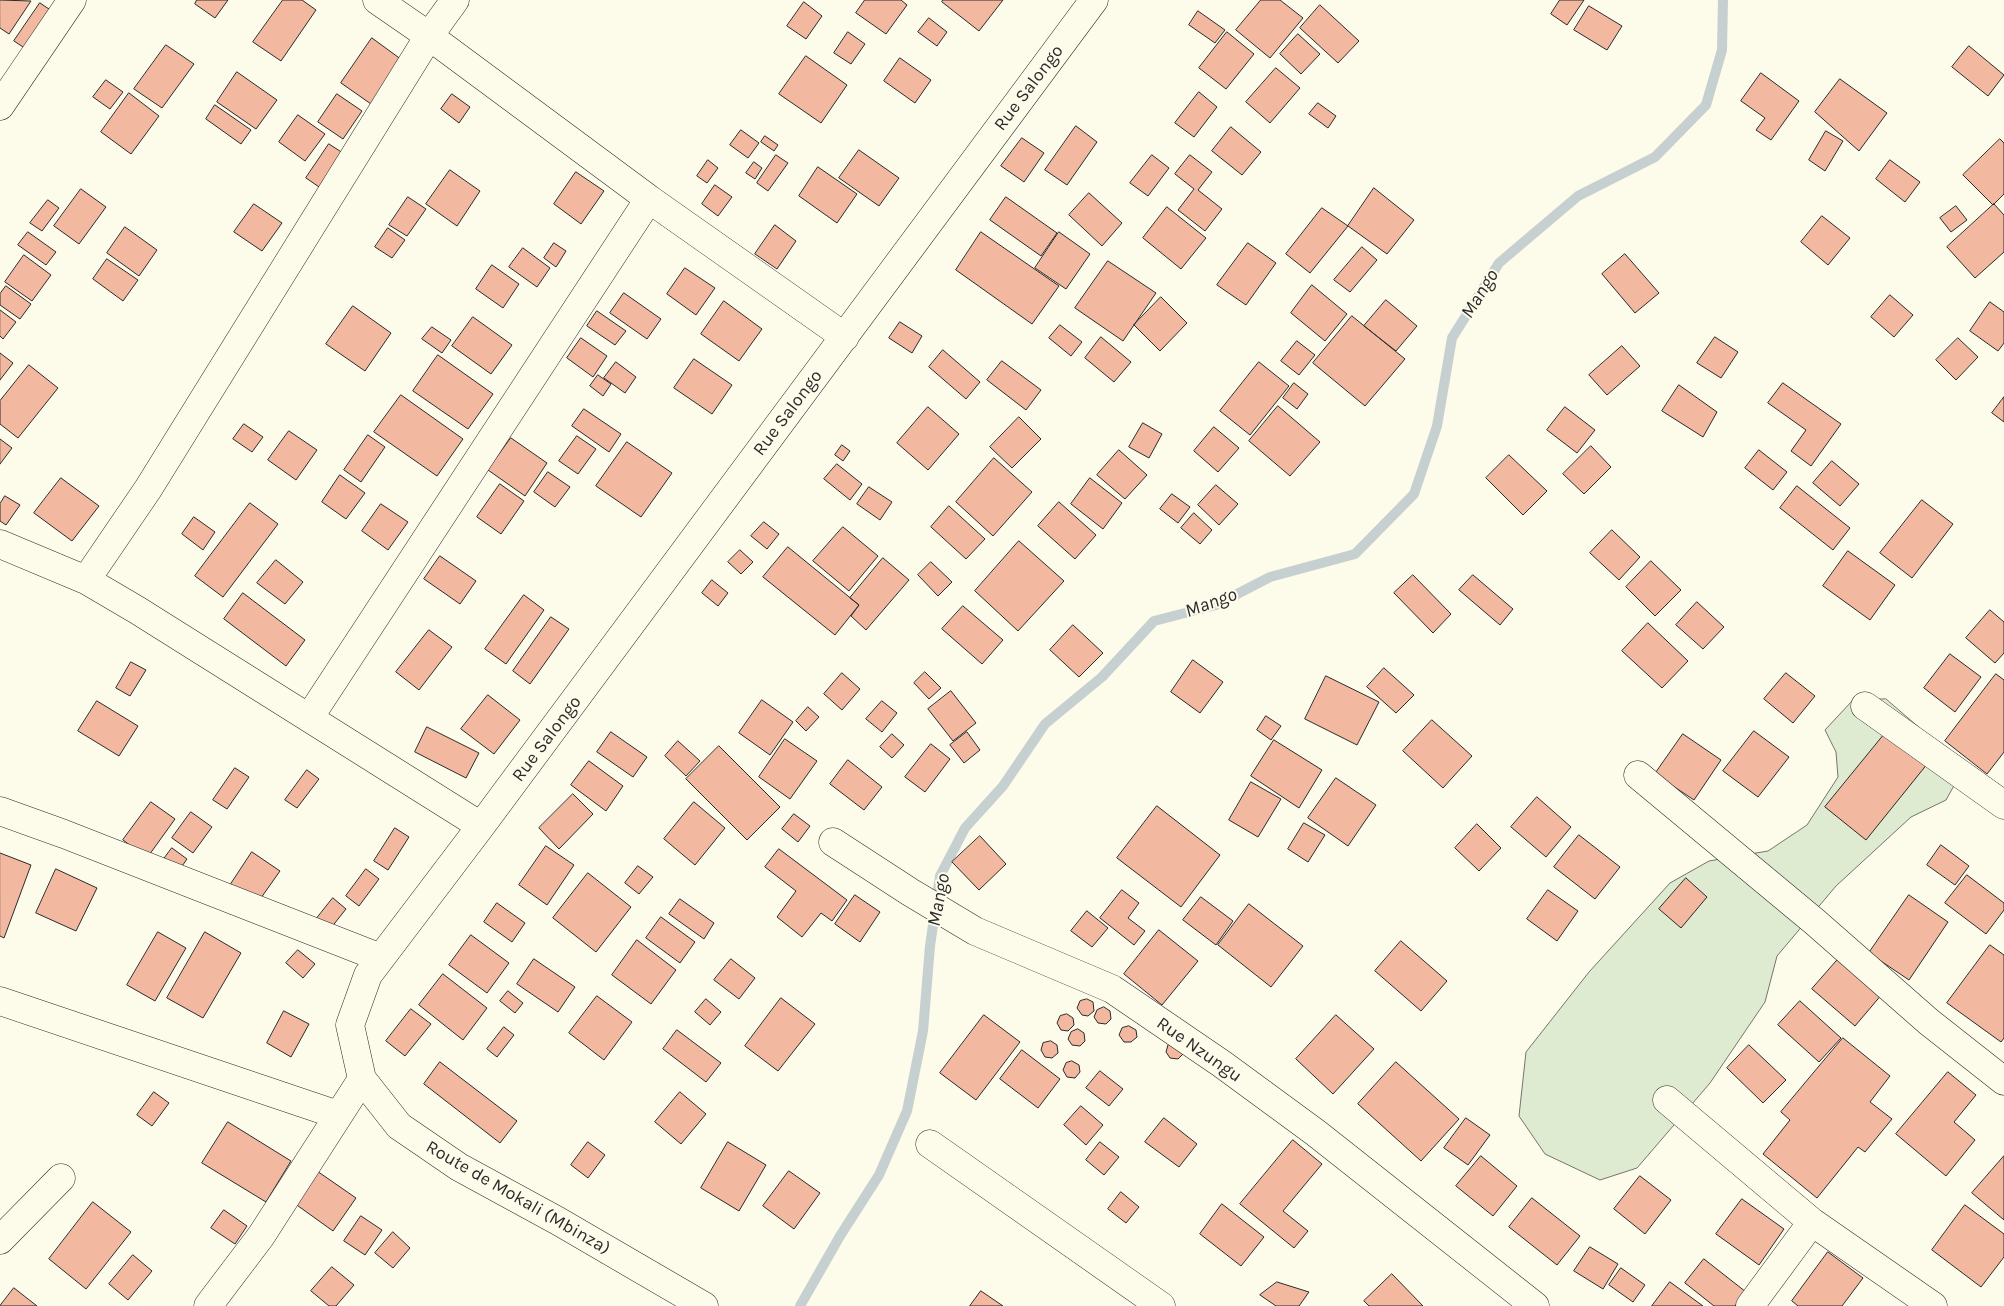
<!DOCTYPE html>
<html>
<head>
<meta charset="utf-8">
<style>
  body { margin:0 }
  canvas { display:block; background:#fdfbea }
</style>
</head>
<body>
<canvas width="2004" height="1306"></canvas>
<script>
const c = document.querySelector('canvas').getContext('2d');
c.lineJoin = 'round';
function fillPath(path, color) { c.fillStyle = color; c.fill(path, 'evenodd'); }
function stroke(path, color, width, dash) { c.strokeStyle = color; c.lineWidth = width; c.lineCap = dash ? 'butt' : 'round'; c.setLineDash(dash || []); c.stroke(path); }
function drawText(font, color, halo, rows, align = 'center') {
  c.font = font + ' Karla,sans-serif'; c.lineWidth = 4; c.setLineDash([]); c.textBaseline = 'middle'; c.strokeStyle = halo; c.fillStyle = color; for (const [text, x, y, turn = 0] of rows) {
    c.save(); c.translate(x, y); c.rotate((+turn || 0) * Math.PI / 180); c.textAlign = isNaN(turn) ? turn : align; if (halo) c.strokeText(text, 0, 0); c.fillText(text, 0, 0); c.restore();
  }
}
const green = new Path2D(`
  M1886,699L1936,742L1956,782L1946,800L1911,817L1836,886L1777,956L1765,1002L1710,1083L1637,1168L1600,1180L1545,1154L1519,1116L1526,1052L1589,972L1670,883L1709,861L1768,851L1807,825L1838,777L1836,752L1825,730L1852,701Z`);
fillPath(green, '#deebd1');
stroke(green, '#74746e', 1);
stroke(new Path2D(`
  M800,1306L840,1236L879,1175L907,1111L923,1031L930,946L940,876L965,828L1003,786L1045,724L1102,677L1154,621L1216,605L1270,577L1355,554L1414,494L1437,426L1452,338L1499,263L1578,196L1655,157L1706,105L1722,50L1723,0`), '#c7d0d0', 10);
const building = new Path2D(`
  M0,0L31,1L9,34L0,28Z
  M197,0H228L215,18L195,4Z
  M283,0H302L316,10L281,61L253,42Z
  M865,0H901L907,5L886,34L856,13Z
  M943,0H1003L979,31L942,2Z
  M1261,0H1280L1303,18L1270,58L1236,30Z
  M1560,0H1584L1567,25L1551,14Z
  M804,2L822,16L806,39L787,26Z
  M40,3L52,11L26,49L14,41Z
  M1320,5L1359,41L1338,63L1300,28Z
  M1589,6L1622,26L1607,50L1574,30Z
  M1198,11L1225,30L1215,43L1189,25Z
  M929,18L947,32L937,46L918,32Z
  M848,32L865,44L851,64L834,53Z
  M1227,32L1254,54L1226,89L1199,68Z
  M1298,34L1320,54L1301,74L1280,54Z
  M372,38L402,60L371,104L341,83Z
  M166,45L194,64L162,108L134,89Z
  M1969,46L2004,75L1988,96L1952,67Z
  M806,56L847,85L821,123L779,94Z
  M900,58L931,80L915,103L884,81Z
  M1276,68L1300,88L1270,123L1246,102Z
  M237,72L277,100L256,129L217,102Z
  M1761,73L1799,101L1771,140L1756,130L1765,118L1741,101Z
  M1840,79L1887,113L1859,151L1815,112Z
  M106,80L123,92L110,109L93,97Z
  M1199,92L1217,107L1194,137L1175,123Z
  M129,93L159,116L131,154L101,132Z
  M337,94L362,111L343,139L318,122Z
  M452,94L470,107L459,123L441,109Z
  M1318,103L1336,116L1328,128L1309,114Z
  M215,105L251,130L241,144L206,119Z
  M298,115L325,134L305,161L279,142Z
  M1076,126L1097,142L1067,185L1045,170Z
  M1231,127L1261,152L1242,175L1212,151Z
  M741,130L759,143L748,158L730,145Z
  M1826,131L1843,141L1825,171L1809,160Z
  M765,136L778,145L774,151L761,142Z
  M1022,138L1044,153L1024,182L1001,166Z
  M2000,139L2004,143V194L1993,205L1963,175Z
  M329,144L346,155L322,189L306,178Z
  M859,150L899,178L879,206L839,178Z
  M776,155L788,163L768,191L757,183Z
  M1152,155L1169,168L1148,196L1130,183Z
  M1190,155L1212,172L1198,190L1222,209L1205,231L1178,210L1194,189L1175,174Z
  M708,160L718,168L707,183L697,176Z
  M1890,160L1920,182L1905,202L1876,179Z
  M754,162L762,168L755,179L746,173Z
  M818,167L857,194L837,223L799,196Z
  M450,170L480,191L457,226L426,204Z
  M576,172L604,191L581,224L554,204Z
  M715,185L732,197L718,216L702,204Z
  M1374,188L1414,220L1387,254L1348,226Z
  M81,189L106,207L79,244L54,226Z
  M1089,193L1122,223L1102,246L1069,215Z
  M408,197L426,209L407,236L389,225Z
  M1006,197L1057,233L1041,256L990,220Z
  M48,200L59,208L42,231L30,223Z
  M254,204L282,223L262,251L234,232Z
  M1994,204L2004,215V252L1975,278L1947,247Z
  M1956,206L1967,220L1951,232L1940,218Z
  M1167,207L1206,238L1181,269L1143,238Z
  M1322,208L1348,226L1310,273L1286,254Z
  M1822,216L1850,238L1828,265L1801,242Z
  M775,225L796,241L777,269L755,254Z
  M125,227L157,250L139,276L107,253Z
  M388,228L405,240L392,258L375,247Z
  M28,232L56,252L46,265L18,245Z
  M981,232L1059,286L1032,324L956,270Z
  M1059,232L1090,254L1066,289L1035,268Z
  M554,243L566,251L556,267L544,258Z
  M1248,243L1276,263L1246,305L1217,285Z
  M1362,247L1377,260L1350,292L1334,280Z
  M523,248L550,268L537,287L509,267Z
  M1625,254L1659,293L1635,313L1602,274Z
  M24,255L51,275L32,301L5,282Z
  M107,259L138,280L123,301L93,279Z
  M1108,261L1156,293L1123,341L1075,308Z
  M492,265L519,284L503,308L476,289Z
  M685,268L715,288L696,315L667,294Z
  M1312,285L1347,314L1325,341L1291,313Z
  M6,286L31,304L20,319L0,305V294Z
  M624,293L661,319L647,339L610,313Z
  M1890,295L1913,315L1894,337L1871,317Z
  M1161,297L1187,323L1160,351L1134,325Z
  M1386,300L1417,326L1396,351L1364,326Z
  M724,301L762,329L739,361L701,334Z
  M1990,302L2004,312V343L1998,351L1970,331Z
  M353,306L391,333L365,371L326,344Z
  M0,310L16,322L3,339L0,336Z
  M597,311L626,331L615,345L587,326Z
  M1352,316L1405,359L1365,406L1313,363Z
  M473,317L512,345L491,374L452,346Z
  M900,322L922,336L912,353L889,338Z
  M1060,325L1082,342L1071,356L1049,338Z
  M432,327L451,340L442,353L422,339Z
  M1101,337L1131,362L1114,382L1085,358Z
  M1715,337L1738,352L1721,378L1697,363Z
  M581,338L607,356L593,377L567,358Z
  M1958,338L1978,357L1956,380L1936,360Z
  M1297,341L1315,355L1299,375L1281,361Z
  M1622,346L1640,366L1607,395L1589,375Z
  M943,350L980,382L966,399L929,367Z
  M0,353L13,363L0,380Z
  M438,355L493,394L468,429L413,391Z
  M694,359L732,385L712,414L674,388Z
  M1002,361L1041,390L1026,410L987,380Z
  M616,362L636,377L625,393L604,378Z
  M1259,362L1289,386L1250,435L1220,411Z
  M29,365L58,388L18,438L0,424V401Z
  M598,375L611,384L603,396L590,386Z
  M1294,383L1308,394L1297,409L1283,398Z
  M1783,383L1841,424L1811,466L1791,451L1806,430L1768,403Z
  M1679,385L1717,412L1703,437L1662,411Z
  M401,395L463,439L437,476L374,432Z
  M2004,397V422L1992,413Z
  M1278,406L1320,442L1290,476L1249,441Z
  M928,407L959,434L928,470L897,443Z
  M1565,407L1595,430L1577,453L1547,430Z
  M584,409L621,434L609,452L572,426Z
  M1019,417L1041,439L1012,468L990,447Z
  M1143,423L1162,434L1149,458L1129,447Z
  M244,424L263,437L252,452L233,439Z
  M1214,427L1239,448L1218,472L1194,451Z
  M289,431L317,450L296,480L268,460Z
  M368,435L385,447L361,482L344,470Z
  M577,436L596,449L578,474L559,461Z
  M511,438L547,463L525,496L488,470Z
  M0,439L12,448L0,464Z
  M627,442L672,473L641,517L596,486Z
  M842,445L850,451L843,461L835,455Z
  M1591,446L1611,467L1584,494L1563,474Z
  M1119,450L1147,475L1125,499L1097,475Z
  M1759,450L1787,472L1773,490L1745,468Z
  M1509,455L1547,491L1523,515L1486,478Z
  M994,458L1032,492L993,536L956,502Z
  M1832,461L1859,484L1840,506L1813,483Z
  M837,464L862,484L850,500L824,479Z
  M548,472L570,487L555,507L534,492Z
  M340,475L365,493L346,519L322,502Z
  M61,478L99,506L72,541L34,513Z
  M1090,478L1122,503L1103,529L1071,504Z
  M500,484L524,501L501,534L477,517Z
  M1216,485L1238,504L1219,525L1198,505Z
  M1797,486L1850,528L1833,550L1780,508Z
  M869,487L892,502L880,520L857,504Z
  M1172,494L1190,507L1178,523L1160,509Z
  M5,496L20,505L6,525L0,521V504Z
  M1922,500L1953,524L1912,578L1880,553Z
  M1059,502L1096,535L1075,559L1038,526Z
  M250,503L278,524L223,597L195,576Z
  M381,504L408,522L388,550L362,531Z
  M949,506L985,539L966,559L931,527Z
  M1194,513L1212,530L1200,544L1181,528Z
  M194,517L215,532L203,550L182,534Z
  M764,522L779,534L767,549L751,536Z
  M843,527L878,556L849,591L813,561Z
  M1612,530L1640,557L1619,580L1590,553Z
  M1019,541L1064,581L1018,631L975,591Z
  M788,547L859,605L835,635L763,577Z
  M740,550L753,562L741,574L728,562Z
  M1848,551L1895,585L1870,620L1823,586Z
  M440,556L476,581L460,604L424,579Z
  M883,558L909,580L866,630L851,616L859,605L850,598Z
  M276,560L303,582L285,604L257,583Z
  M1651,561L1681,590L1655,616L1626,587Z
  M931,562L952,582L938,596L918,575Z
  M1413,575L1451,614L1433,633L1394,593Z
  M1473,575L1513,609L1500,625L1459,590Z
  M712,580L728,593L718,606L702,593Z
  M243,593L305,640L286,666L224,619Z
  M524,595L544,610L506,664L485,649Z
  M1697,602L1724,627L1703,649L1676,625Z
  M963,606L1003,640L982,664L942,629Z
  M1990,610L2004,622V653L1995,663L1966,638Z
  M551,617L569,629L530,684L513,671Z
  M1648,623L1688,661L1662,688L1622,651Z
  M1073,625L1103,653L1079,677L1050,650Z
  M429,630L452,647L419,690L396,672Z
  M1950,654L1981,677L1955,712L1924,688Z
  M1193,660L1223,682L1200,713L1171,692Z
  M131,662L146,670L130,696L116,688Z
  M1384,668L1414,695L1396,713L1367,687Z
  M925,672L941,688L929,699L914,683Z
  M842,673L860,689L842,710L824,694Z
  M1786,673L1815,696L1793,723L1764,699Z
  M1996,674L2004,680V752L1987,774L1945,741Z
  M1326,676L1379,702L1357,745L1305,719Z
  M951,691L976,723L953,741L928,709Z
  M488,695L520,720L494,754L461,729Z
  M762,700L793,722L770,755L739,733Z
  M97,701L138,726L119,756L78,731Z
  M882,701L897,713L882,732L866,719Z
  M808,707L819,717L806,731L796,721Z
  M1266,716L1281,726L1271,740L1257,730Z
  M1432,720L1472,756L1443,788L1403,751Z
  M427,727L479,753L466,778L415,752Z
  M1754,731L1789,757L1758,797L1723,771Z
  M1887,731L1928,763L1866,840L1825,807Z
  M611,732L647,757L633,777L597,752Z
  M967,732L980,750L964,763L950,745Z
  M892,734L904,745L892,758L880,747Z
  M1683,734L1721,760L1694,800L1655,774Z
  M785,739L817,761L790,799L759,777Z
  M1274,740L1322,770L1299,808L1251,776Z
  M678,741L700,761L686,776L665,756Z
  M931,744L950,759L925,792L905,777Z
  M719,746L780,807L747,840L686,779Z
  M848,760L882,787L864,810L830,784Z
  M589,761L623,786L606,811L571,785Z
  M235,768L249,777L227,809L213,800Z
  M307,770L319,779L297,808L285,800Z
  M1336,778L1376,805L1348,846L1308,818Z
  M1251,782L1281,799L1258,837L1229,820Z
  M573,794L593,814L559,849L539,828Z
  M1537,797L1571,827L1546,857L1511,827Z
  M151,802L175,819L147,858L123,840Z
  M694,802L725,828L695,865L664,839Z
  M1157,806L1220,855L1181,907L1117,858Z
  M191,812L212,827L193,853L172,838Z
  M794,814L810,826L798,842L782,829Z
  M1304,823L1325,835L1308,862L1288,849Z
  M1477,824L1501,848L1479,871L1455,848Z
  M395,828L409,837L388,870L374,861Z
  M1579,835L1620,867L1595,899L1554,867Z
  M980,836L1006,864L979,890L952,862Z
  M1941,845L1969,866L1955,885L1927,865Z
  M546,846L574,865L547,905L519,885Z
  M172,848L187,859L173,879L158,867Z
  M779,849L847,900L832,921L821,913L802,937L777,917L796,891L765,867Z
  M252,852L280,871L256,905L229,887Z
  M0,853L31,865L4,938L0,936Z
  M638,866L653,877L639,894L625,883Z
  M56,869L97,888L76,931L36,913Z
  M366,869L379,879L359,906L346,896Z
  M588,873L631,907L596,952L553,918Z
  M1967,875L2004,903V910L1986,934L1945,903Z
  M1686,878L1707,897L1681,928L1659,909Z
  M1122,890L1139,903L1128,918L1145,931L1134,945L1100,918Z
  M1548,890L1578,911L1557,941L1527,919Z
  M855,895L880,912L860,942L835,924Z
  M1909,895L1948,922L1909,980L1869,953Z
  M1201,897L1233,921L1216,945L1183,920Z
  M333,898L346,909L319,943L306,932Z
  M680,899L714,923L704,939L669,914Z
  M497,903L525,923L512,942L484,922Z
  M1249,904L1303,946L1271,987L1218,945Z
  M1087,911L1108,928L1092,947L1071,931Z
  M661,917L695,942L680,963L646,938Z
  M1159,930L1198,961L1162,1005L1124,974Z
  M158,932L186,948L155,1001L127,985Z
  M205,932L241,953L203,1018L167,998Z
  M471,935L509,963L487,993L449,965Z
  M637,940L676,970L651,1004L612,975Z
  M1401,941L1447,981L1421,1011L1375,971Z
  M1990,945L2004,955V1038L2001,1042L1947,1003Z
  M298,950L315,964L303,978L286,963Z
  M1840,957L1883,993L1855,1026L1812,989Z
  M534,959L575,987L558,1012L517,984Z
  M731,959L755,978L739,999L714,980Z
  M443,974L487,1008L463,1040L419,1005Z
  M508,991L523,1003L515,1013L500,1001Z
  M597,996L632,1022L604,1060L569,1033Z
  M781,998L815,1024L778,1071L745,1046Z
  M706,999L721,1012L710,1025L695,1012Z
  M1087,999L1093,1002L1094,1011L1088,1016L1082,1015L1077,1008L1080,1001Z
  M1800,1001L1841,1038L1819,1062L1778,1025Z
  M1104,1007L1110,1011L1111,1019L1106,1024L1098,1023L1094,1017L1097,1010Z
  M411,1009L431,1024L405,1056L386,1041Z
  M284,1011L309,1024L291,1057L267,1043Z
  M1067,1014L1073,1018L1074,1025L1068,1031L1061,1030L1057,1023L1060,1016Z
  M984,1015L1020,1042L976,1100L940,1073Z
  M1336,1015L1374,1049L1333,1094L1296,1059Z
  M1129,1026L1136,1030L1137,1037L1131,1042H1124L1119,1035L1122,1028Z
  M504,1027L514,1035L497,1057L487,1049Z
  M1078,1029L1084,1033L1085,1041L1080,1046L1072,1045L1068,1039L1071,1032Z
  M677,1030L721,1063L706,1082L663,1049Z
  M1843,1038L1890,1076L1870,1102L1892,1119L1865,1152L1858,1147L1817,1198L1763,1154L1790,1120L1781,1112Z
  M1051,1041L1057,1045L1058,1053L1052,1058L1045,1057L1041,1050L1043,1043Z
  M1176,1042L1183,1054L1178,1059L1170,1058L1166,1052L1168,1045Z
  M1749,1045L1786,1080L1763,1103L1727,1068Z
  M1022,1050L1060,1079L1038,1108L1000,1079Z
  M1072,1061L1079,1065L1080,1072L1075,1078L1067,1077L1063,1070L1066,1063Z
  M440,1062L517,1121L500,1143L424,1084Z
  M1396,1062L1459,1119L1421,1161L1358,1104Z
  M1100,1071L1123,1089L1109,1106L1086,1088Z
  M1948,1072L1976,1095L1954,1122L1975,1140L1946,1176L1896,1134Z
  M154,1092L169,1103L152,1126L137,1115Z
  M680,1092L706,1114L681,1144L655,1122Z
  M1081,1106L1103,1125L1086,1145L1064,1125Z
  M1164,1118L1197,1144L1179,1167L1145,1142Z
  M1466,1118L1490,1135L1468,1165L1444,1148Z
  M228,1122L291,1161L266,1202L202,1163Z
  M1293,1140L1322,1164L1283,1211L1308,1231L1294,1248L1240,1204Z
  M588,1142L605,1155L588,1178L571,1165Z
  M728,1142L766,1165L739,1211L701,1188Z
  M1100,1142L1119,1157L1104,1175L1086,1160Z
  M1481,1156L1517,1186L1493,1216L1456,1186Z
  M2004,1156V1220L1972,1193Z
  M317,1171L356,1198L333,1231L294,1203Z
  M789,1171L820,1193L794,1229L763,1206Z
  M1640,1176L1671,1200L1645,1234L1614,1209Z
  M1121,1192L1139,1207L1126,1223L1108,1209Z
  M1532,1198L1580,1236L1557,1265L1509,1227Z
  M1742,1199L1784,1229L1759,1265L1716,1234Z
  M93,1202L131,1232L86,1289L49,1259Z
  M1222,1204L1264,1237L1241,1266L1200,1234Z
  M1965,1205L2004,1234V1257L1981,1287L1932,1250Z
  M224,1210L247,1226L235,1244L211,1228Z
  M361,1216L382,1230L365,1255L344,1241Z
  M393,1232L410,1248L393,1268L375,1253Z
  M1590,1247L1618,1264L1603,1289L1574,1271Z
  M1828,1252L1863,1278L1842,1306H1798L1792,1301Z
  M133,1255L152,1271L128,1300L109,1284Z
  M1704,1259L1746,1292L1735,1306H1714L1685,1283Z
  M332,1267L354,1285L336,1306H329L311,1291Z
  M1621,1268L1645,1285L1633,1302L1609,1285Z
  M1392,1274L1423,1306H1369L1364,1301Z
  M1277,1282L1309,1292L1299,1306H1276L1260,1295Z
  M1670,1282L1703,1306H1652Z
  M14,1288L37,1306H0Z
  M981,1291L1003,1306H970Z`);
fillPath(building, '#f2b8a0');
stroke(building, '#2b2b2b', 1);
const minor = new Path2D(`
  M377,0L429,36L649,199L845,337
  M0,106L72,0
  M0,544L86,580L137,610L481,826
  M86,580L148,489L429,36L455,0
  M1865,706L2004,805
  M309,718L649,199
  M1638,775L1815,922L1929,1022L2004,1081
  M0,811L64,834L381,958
  M833,842L910,892L975,931L1112,989L1222,1064L1316,1133L1535,1306
  M0,1001L338,1115
  M1667,1100L1812,1222L1933,1306
  M930,1144L1161,1306
  M0,1240L61,1178
  M208,1306L261,1236L362,1079
  M704,1306L558,1221L459,1167L399,1126L362,1079L350,1025L368,975L481,826L1094,0
  M1750,1306L1812,1222`);
stroke(minor, '#2b2b2b', 29);
stroke(minor, '#fdfbea', 28);
drawText('18px', '#2b2b2b', '#fdfbea', [
  ["Rue Salongo",1029,88,-53],
  ["Rue Salongo",788,413,-53],
  ["Rue Salongo",547,739,-53],
  ["Rue Nzungu",1199,1050,35],
  ["Route de Mokali (Mbinza)",518,1198,30]
]);
drawText('italic 19px', '#2b2b2b', '#fdfbea', [
  ["Mango",1480,294,-58],
  ["Mango",1211,603,-20],
  ["Mango",939,900,-79]
]);
</script>
</body>
</html>
